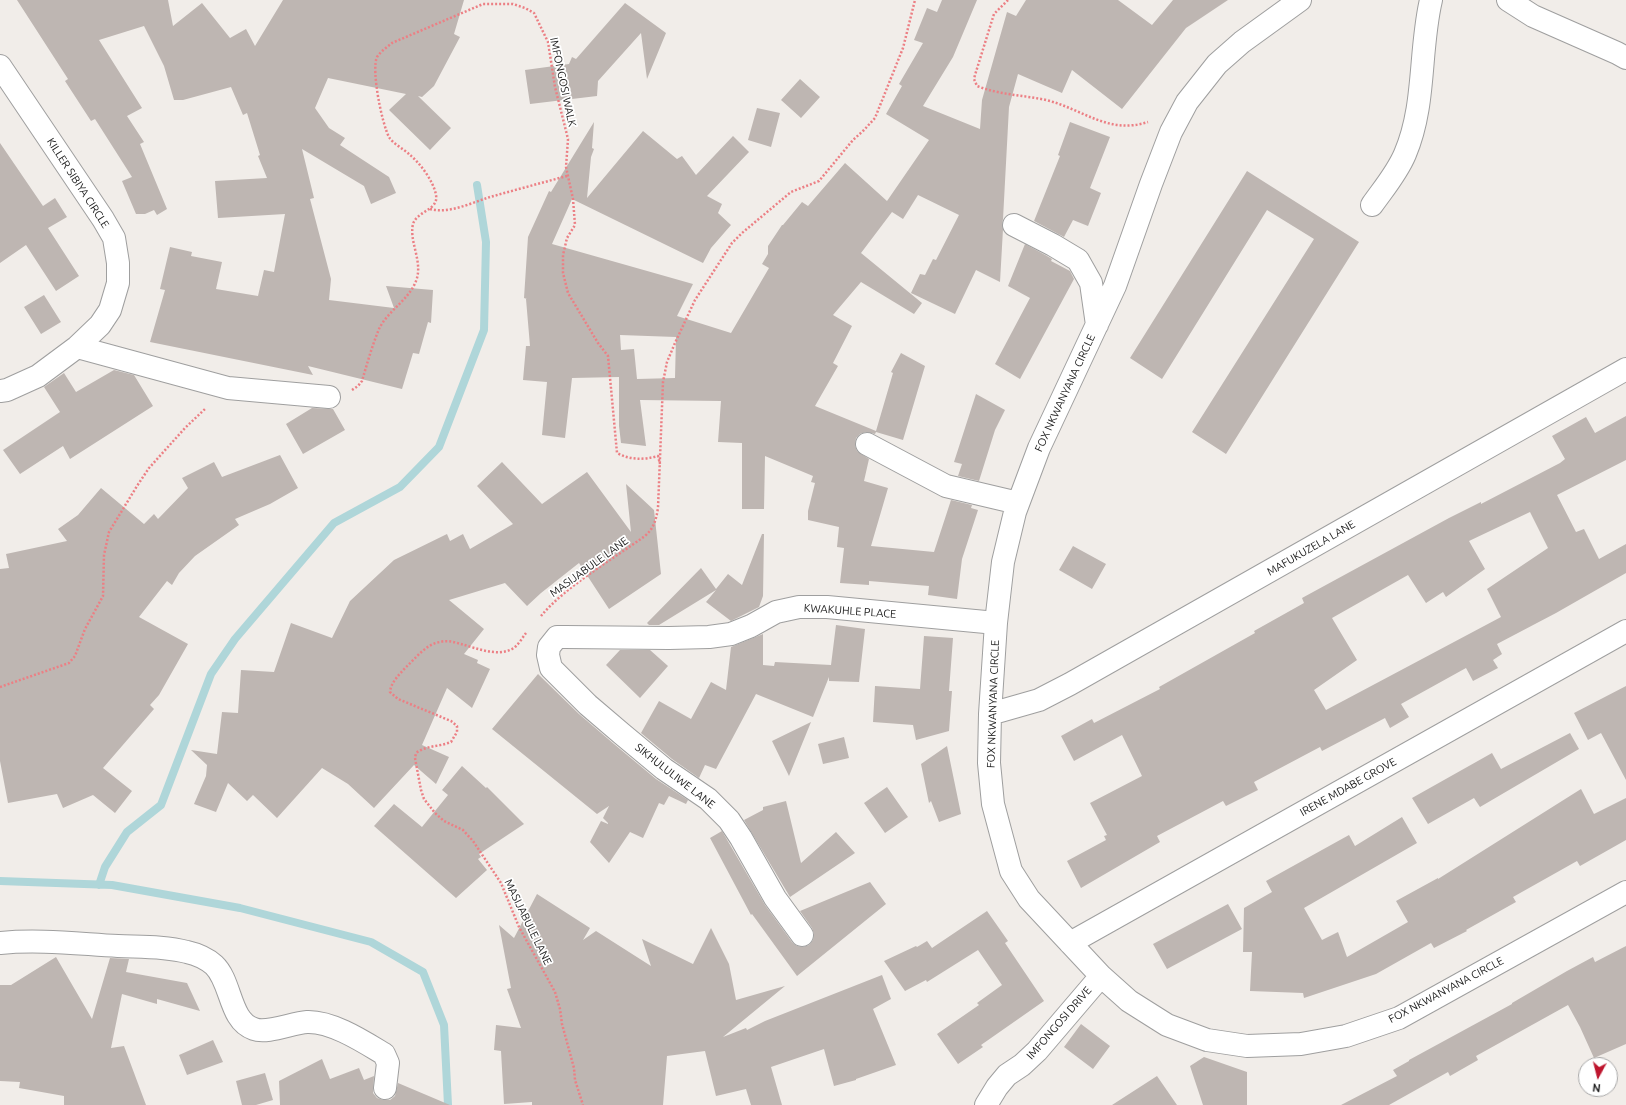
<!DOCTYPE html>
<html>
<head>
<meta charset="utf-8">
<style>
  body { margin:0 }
  #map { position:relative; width:1626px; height:1105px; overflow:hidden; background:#f1ede9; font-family:Ubuntu,sans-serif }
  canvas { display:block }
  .north { position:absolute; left:1578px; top:1057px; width:40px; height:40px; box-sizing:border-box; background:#fff; border:1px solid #a7a7a7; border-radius:50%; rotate:187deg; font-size:11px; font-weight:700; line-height:16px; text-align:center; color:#222 }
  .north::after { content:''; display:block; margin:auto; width:14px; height:18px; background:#be152e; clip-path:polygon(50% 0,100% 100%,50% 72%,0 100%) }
</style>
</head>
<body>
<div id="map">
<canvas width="1626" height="1105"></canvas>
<div class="north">N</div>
</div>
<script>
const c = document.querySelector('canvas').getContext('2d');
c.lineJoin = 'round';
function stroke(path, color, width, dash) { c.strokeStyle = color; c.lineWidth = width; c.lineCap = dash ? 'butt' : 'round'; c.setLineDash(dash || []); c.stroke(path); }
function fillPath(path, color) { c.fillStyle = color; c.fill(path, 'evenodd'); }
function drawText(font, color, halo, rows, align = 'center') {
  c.font = font + ' Ubuntu,sans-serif'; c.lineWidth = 3.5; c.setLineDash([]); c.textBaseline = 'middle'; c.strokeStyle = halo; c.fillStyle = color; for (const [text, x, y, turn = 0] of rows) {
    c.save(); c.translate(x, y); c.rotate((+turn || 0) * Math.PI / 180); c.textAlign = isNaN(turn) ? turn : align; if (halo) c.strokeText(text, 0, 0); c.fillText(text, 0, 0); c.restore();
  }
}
stroke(new Path2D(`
  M0,881L112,885L240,908L371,942L423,972L444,1025L448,1105
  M99,885L105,867L127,832L161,805L211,674L235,639L334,523L400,487L439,447L484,330L486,242L477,185`), '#afd6d9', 8);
fillPath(new Path2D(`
  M17,0H168L173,26L202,3L230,38L246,29L255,46L283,0H464L454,34L460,37L434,86L422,97L418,96L451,128L430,150L389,110L406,94L328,78L315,108L329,128L345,138L340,145L389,177L396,193L371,204L364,186L302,149L314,198L310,199L331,279L329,300L394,308L386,286L433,290L431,323L428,322L419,354L413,353L402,389L308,366L313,375L150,342L165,290L160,289L170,247L192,252L191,256L222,262L216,289L258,296L264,270L274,272L285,214L218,218L215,181L267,178L258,156L260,155L247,113L243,115L231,87L183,100H174L164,66L144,26L99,40L142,108L127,116L144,142L140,144L167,209L157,215L154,210L145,214H136L122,181L132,177L95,119L91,121L65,81L68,79Z
  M942,0H977L953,57L923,106L980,129L982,100L1007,12L1016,16L1026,0H1118L1152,25L1173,0H1228L1186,28L1122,109L1072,70L1062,93L1018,74L1009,107L1003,219L1002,225L1003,229L1000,282L976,270L955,314L911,293L920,274L925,275L933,259L936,260L959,215L918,195L903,219L892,212L861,253L922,303L914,314L861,282L833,315L852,326L833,363L838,366L815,406L876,431L893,373L891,372L901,353L925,366L903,440L876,432L875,434L866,432L860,434L856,438L855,445L857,451L869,459L864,481L888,488L871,546L934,552L951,500L972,505L971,508L978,510L962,559L957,599L928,595L929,586L869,581V585L840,583L844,548L837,547L839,527L808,520V511L815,483L811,482L813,476L765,456L764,509H742V443L718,442L721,401L640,400L646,446L621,443L619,426V377L572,378L565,438L542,435L547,382L523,380L526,346H530L526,299H527L528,297L527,299L524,298L528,237L549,191L551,192L594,122L592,148L594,149L591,157L587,198L643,131L677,159L682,156L696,175L733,136L749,152L707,196L722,204L718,213L731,225L711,248L703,263L572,199L552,244L693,284L677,316L731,333L769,268L762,264L768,254V246L782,225H783L802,202L808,206L845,163L887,201L929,140L886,114L902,86L899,84L923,43L914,40L927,8L937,12ZM620,335L676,337L675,378L637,379L634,349L621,350Z
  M625,3L666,33L647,79L641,33L598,81L597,96L530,104L525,70L569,64L572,57L576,59Z
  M800,79L820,97L801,118L781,100Z
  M757,108L780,113L771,147L748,140Z
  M1070,122L1110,137L1090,188L1101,193L1088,226L1073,220L1064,237L1034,221L1060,156L1058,155Z
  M0,143L43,206L55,198L67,217L48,228L79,276L56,291L26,245L0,263Z
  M1247,171L1359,242L1226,454L1192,432L1314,239L1267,210L1162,379L1130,358Z
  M1025,244L1047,256L1052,259L1051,261L1070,271L1074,279L1020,379L995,364L1030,298L1008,286Z
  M44,295L61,322L41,334L24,307Z
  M114,370L134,375L153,406L70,459L63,446L20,474L3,450L60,412L44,387L64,373L76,392Z
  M976,394L1005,410L995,430L979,481L958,476L962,464L954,462Z
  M312,408L333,409L345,430L303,454L286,424Z
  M1626,416V460L1557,495L1576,532L1584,529L1599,559L1626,544V573L1556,613L1497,644L1502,654L1493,660L1498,668L1473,681L1466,668L1401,704L1409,717L1390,728L1385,718L1322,751L1320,747L1254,782L1258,790L1226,806L1223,801L1157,836L1160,842L1081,888L1067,861L1106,840L1104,836L1107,835L1090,803L1142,776L1122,735L1074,761L1061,736L1092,719L1094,723L1160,689L1159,687L1255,633L1254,631L1304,603L1302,598L1449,518L1481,502V504L1560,463L1565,459L1552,436L1586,417L1595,433ZM1530,512L1548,548L1487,589L1501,617L1326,710L1314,690L1357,660L1332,618L1408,575L1426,603L1443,592L1446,597L1485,569L1469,541Z
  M280,455L298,488L270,504L235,519L239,525L195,556L179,573L172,585L167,581L139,617L188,644L159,695L150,705L154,709L103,768L132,791L115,813L93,795L63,808L57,794L8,803L0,761V569L9,568L6,554L67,541L58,529L78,515L101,488L144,524L154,514L158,519L188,488L182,478L214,462L222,477Z
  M502,462L542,504L587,472L631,532L626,484L654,510L661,574L609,609L579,563L541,593L527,606L505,583L449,600L484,629L464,654L478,660L477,663L490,669L472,708L447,688L422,745L449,757L436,784L414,765L374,808L348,784L322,768L277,818L253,795L247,801L228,783L216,812L194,804L206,776L207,765L191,750L217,754L222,712L238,713L241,670L274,672L291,623L332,638L350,601L394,560L447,534L450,541L463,534L470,549L513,524L477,486Z
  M762,534H764L763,596L759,607L731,621L706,602L716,590L659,625H649L647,623L701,568L716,589L728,574L742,585Z
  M1073,546L1106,564L1092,589L1059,570Z
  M836,625L865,629L859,682L829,681V677L813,717L756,694L716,769L705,765L699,778L672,759L641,733L659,701L691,719L711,682L726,690L731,647L763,634V665L774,666L775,662L831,665Z
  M924,636L953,638L949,691H952L949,731L916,740L913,725L873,722L875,686L920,689Z
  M620,650H650L668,666L640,698L606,665Z
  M538,674L579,714L614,744L656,779L688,800L686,804L669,796L664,805L659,803L643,838L630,832L609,863L590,842L601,821L608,824V823L603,818L609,806L597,814L492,729Z
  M1626,686V780L1601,733L1588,740L1574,713Z
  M811,722L789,776L772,741Z
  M1570,733L1579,749L1480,807L1474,798L1428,824L1412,798L1492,753L1501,769Z
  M844,737L849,758L823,764L818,744Z
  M947,746L961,814L939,822L931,801L929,803L921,764Z
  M462,766L486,788L487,787L524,824L479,854L481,857L478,859L487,870L456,898L374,826L394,804L422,827L448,795L442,790Z
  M887,787L908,817L885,833L864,803Z
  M1581,789L1594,814L1626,798V840L1580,866L1577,861L1513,897L1516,902L1466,930L1467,931L1434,948L1431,943L1376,974L1304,998L1303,993L1250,991L1252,952H1243L1244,908L1272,892L1266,881L1349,835L1355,846L1402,817L1417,843L1304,908L1322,940L1338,932L1347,957L1408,922L1396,901L1438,878V879Z
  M786,801L801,863L836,832L855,853L790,897L744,820L763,810V807Z
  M722,831L765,905L792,942L797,946L803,947L809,945L813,940L814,934L812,928L800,911L870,882L886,904L797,976L752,914L751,915L710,838Z
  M537,894L590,928L583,940L596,931L651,966L642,939L693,964L711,928L729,964L736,1000L785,986L723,1037L746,1028L747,1030L765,1021L882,975L891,999L873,1009L896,1065L856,1079V1080L834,1086L824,1049L771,1067L782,1105H751L746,1089L716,1096L705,1051L667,1056L663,1105H532V1102L504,1104L501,1051L494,1050L496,1025L521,1028L507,989L511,988L499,925L514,938Z
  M1228,904L1242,929L1167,969L1153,944Z
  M987,911L1008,941L1005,943L1044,1001L981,1045L983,1047L958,1064L937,1034L979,1005L977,1003L1002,985L978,950L927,982L926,980L905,991L884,961L916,946L917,947L927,941L932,948Z
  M1626,946V1044L1594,1058L1580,1027L1568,1005L1476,1056L1478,1060L1450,1076L1448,1072L1389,1105H1341L1397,1076L1393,1070L1409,1061V1060L1512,1004V1003L1567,971L1593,957L1595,962Z
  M56,957L92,1019L110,958L129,959L126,972L187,983L200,1011L157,999V1004L122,994L111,1048L124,1046L146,1105H64V1096L19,1088L20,1082L0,1081V985H11Z
  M1081,1024L1110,1046L1093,1069L1064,1047Z
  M213,1040L223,1062L187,1075L179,1055Z
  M1204,1057L1247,1072V1105H1203L1190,1066Z
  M322,1059L330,1079L359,1068L364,1080L374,1076L373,1093L377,1098L383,1100H390L395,1096L398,1083L450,1105H280L279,1081Z
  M265,1073L273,1100L256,1105H242L236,1081Z
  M1157,1076L1177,1105H1112Z`), '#beb6b2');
const minor = new Path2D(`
  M1300,0L1242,42L1217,64L1187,102L1171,132L1151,184L1115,286L1039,448L1015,512L1003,562L996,623L990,714L989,763L993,804L1011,871L1029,899L1101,976L1129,1001L1167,1025L1207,1040L1247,1046L1301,1044L1346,1036L1399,1018L1626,892
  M1508,0L1533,16L1617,53L1626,58
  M0,66L103,219L114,238L118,263V283L110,310L100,325L77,347L38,376L7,390L0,391
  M1372,205C1384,188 1397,173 1405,154C1426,105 1419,51 1431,0
  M1014,225L1053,245L1078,260L1091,283L1097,325
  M77,347L228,388L329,397
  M867,444L946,486L1018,503
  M990,714L1039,700L1070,684L1626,369
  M802,935L775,898L741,838L729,820L708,799L664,769L622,734L588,705L551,668L548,655L549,647L557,637H565L669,638L709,637L731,634L751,626L776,612L799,607H827L996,623
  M0,943C39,939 79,944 118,946C141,947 164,946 187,952C196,954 206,958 214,965C232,982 229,1021 254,1029C267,1034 292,1023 307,1022C332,1021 364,1042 384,1054L388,1063L385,1088
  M1070,943L1626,631
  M986,1105L997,1087L1007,1075L1022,1065L1037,1051L1101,976`);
stroke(minor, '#9f9f9f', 24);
stroke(new Path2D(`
  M1008,0L994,14L975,75L974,79L977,86C1000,95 1023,95 1046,100C1083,109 1108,135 1148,122
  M430,209C449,214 471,203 490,197C515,190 541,183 567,176
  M352,390L358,386L362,381C367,364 372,346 379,329C388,310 411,299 417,278C422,260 409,241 413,224C417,211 439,210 436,195C434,182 420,163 410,155C404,149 393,144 389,137C382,124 371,70 377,57C381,51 387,47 392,43L483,4H513L525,8L534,13L548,42L555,87L568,139L566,167L573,199L575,225L567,238L563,255V273L568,293L598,343L608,356L617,453C630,460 643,460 658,456L660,464
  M541,616C566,586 613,559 645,536C654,528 656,520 658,508L663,382L667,362L675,343L695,300L732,243L742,233L791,192L819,181L853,140L864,130L875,118L903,48L915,0
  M526,633C522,638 518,646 512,649C497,657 476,648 461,644C454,642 447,640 440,642C426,644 416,658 406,667C399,675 391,682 390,692L398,699L451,721L457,726V732L451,742C439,747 427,745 416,753L415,758L421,790L424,799L435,813L444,821L463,830L473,841L501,883L519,927L555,992L560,1009L562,1024L574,1068L575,1080L583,1105
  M0,687L69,663L75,656L85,629L103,596L104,555L109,532L137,486L149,468L185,428L206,408`), '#ec7f84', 2.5, [2, 2]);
stroke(minor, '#fff', 22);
drawText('11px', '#222', '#fff', [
  ["IMFONGOSI WALK",563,82,78],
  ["KILLER SIBIYA CIRCLE",78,183,57],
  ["FOX NKWANYANA CIRCLE",1065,393,-65],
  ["MAFUKUZELA LANE",1311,548,-30],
  ["MASIJABULE LANE",589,567,-36],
  ["KWAKUHLE PLACE",850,611,4],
  ["FOX NKWANYANA CIRCLE",993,704,-88],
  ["SIKHULULIWE LANE",675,776,38],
  ["IRENE MDABE GROVE",1348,787,-29],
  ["MASIJABULE LANE",528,922,64],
  ["FOX NKWANYANA CIRCLE",1446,990,-28],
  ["IMFONGOSI DRIVE",1059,1023,-49]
]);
</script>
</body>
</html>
